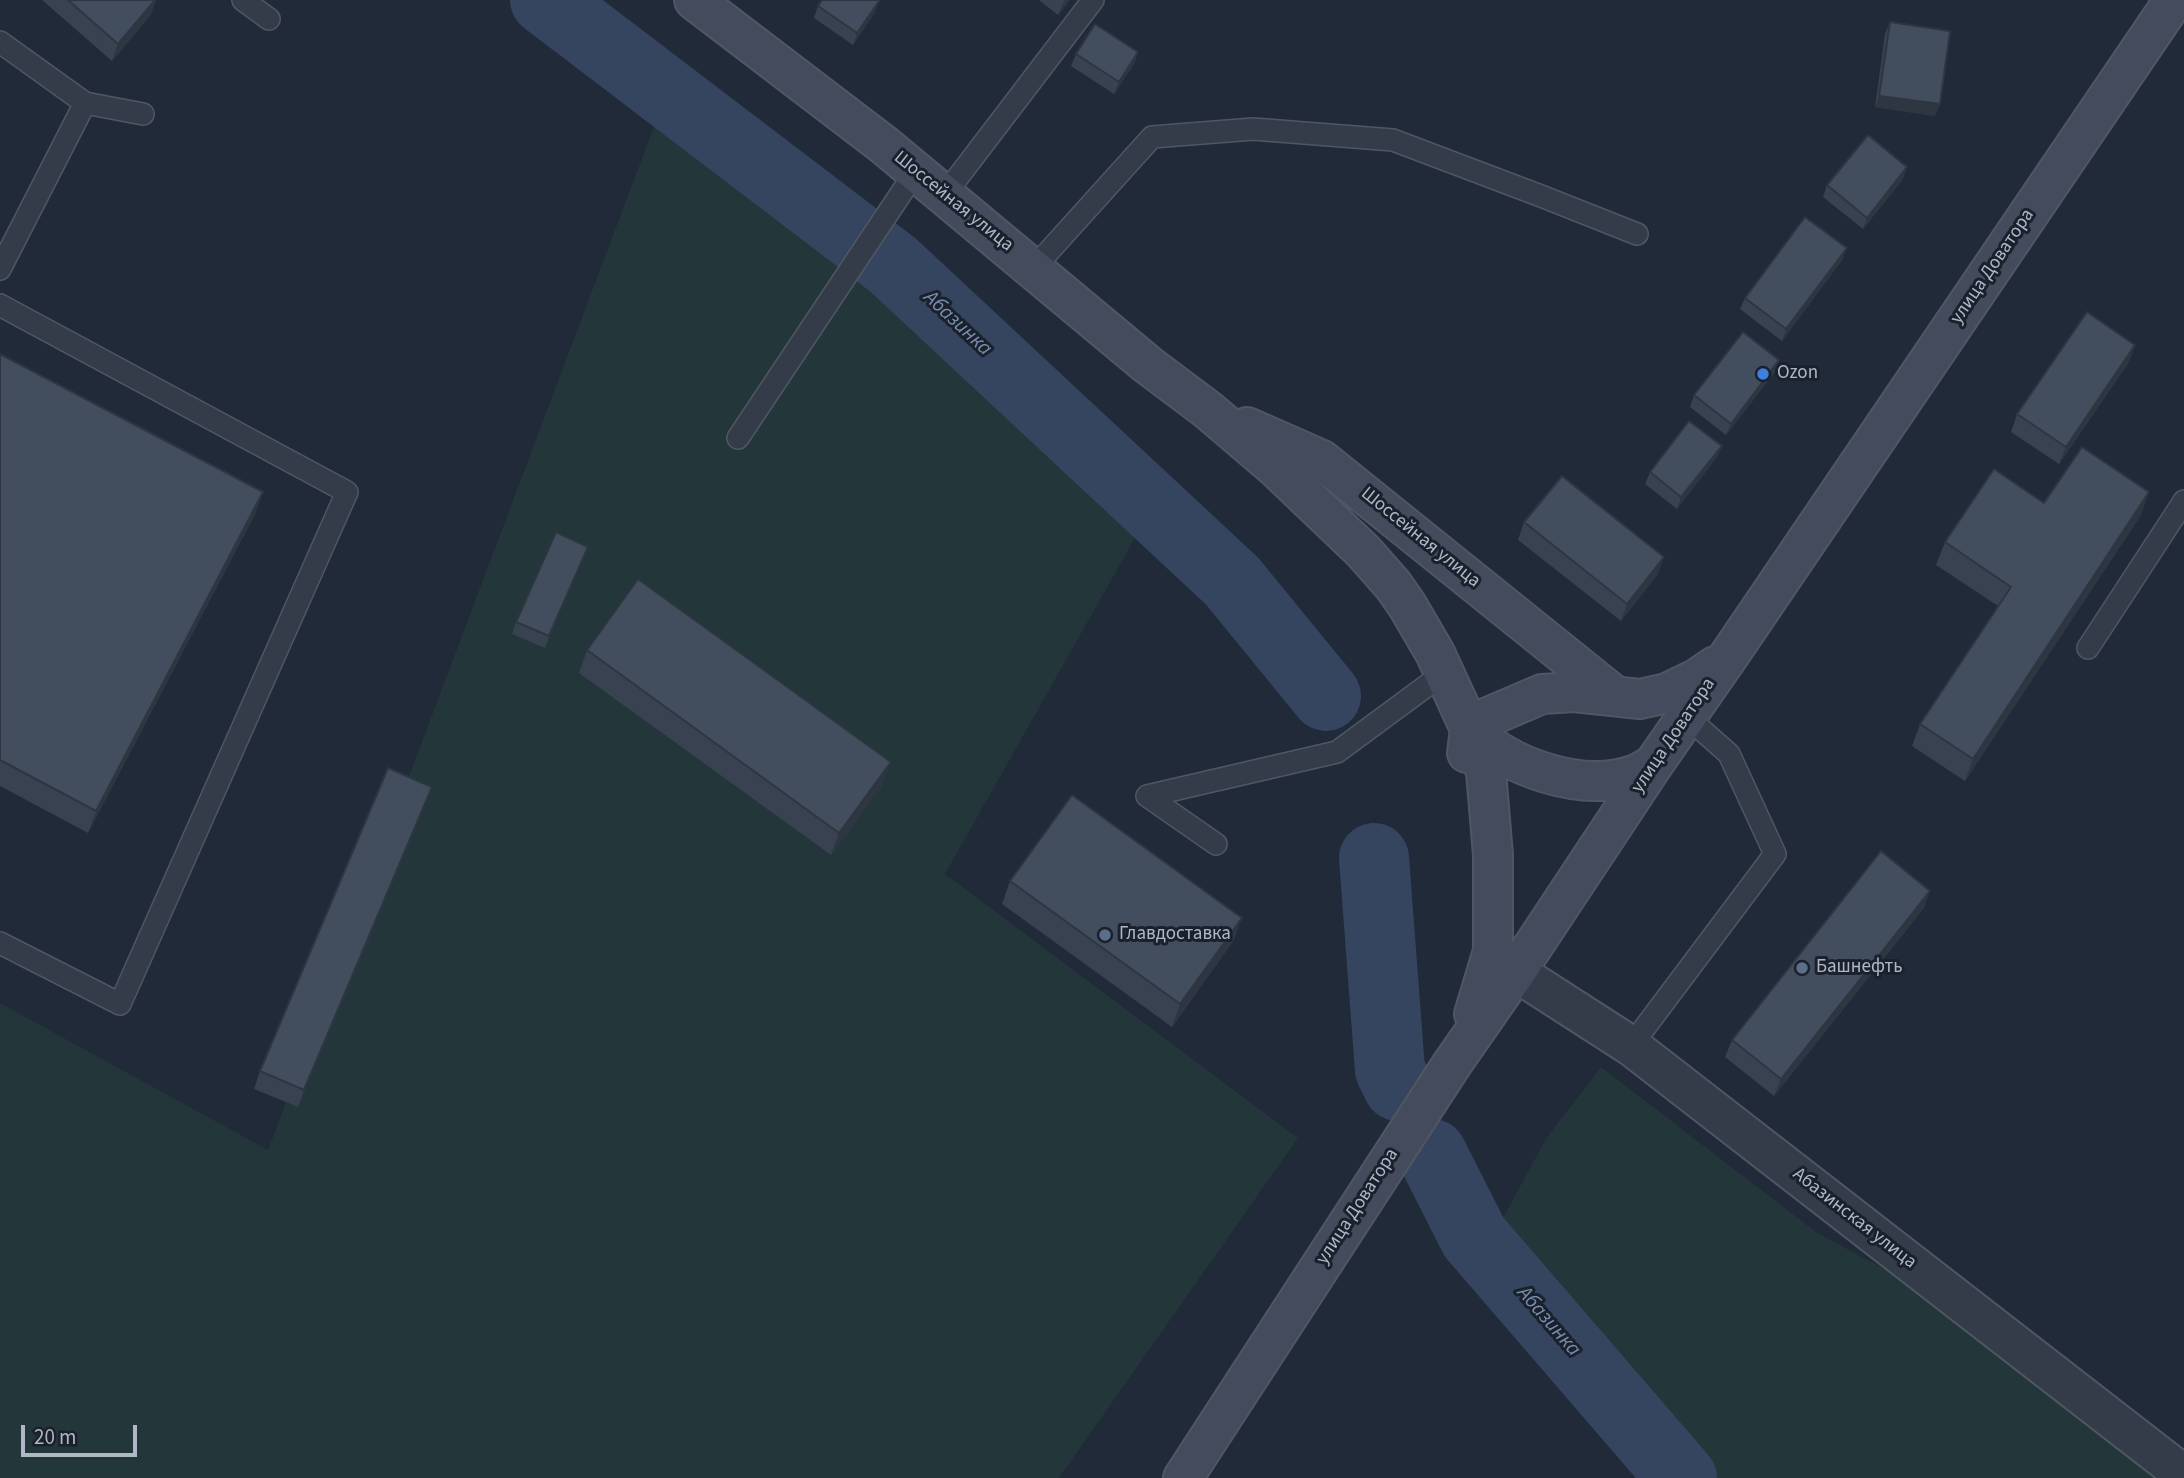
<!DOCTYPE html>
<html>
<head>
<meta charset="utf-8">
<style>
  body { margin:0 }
  #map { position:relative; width:2184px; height:1478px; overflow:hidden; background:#212a38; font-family:"Source Sans 3",sans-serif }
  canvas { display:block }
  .scale { position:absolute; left:21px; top:1425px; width:116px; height:32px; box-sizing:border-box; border:4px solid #afb7c5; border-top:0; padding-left:9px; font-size:21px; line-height:24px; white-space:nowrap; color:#afb7c5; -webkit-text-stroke:5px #1a212d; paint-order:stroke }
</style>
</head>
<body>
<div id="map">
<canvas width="2184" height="1478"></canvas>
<div class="scale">20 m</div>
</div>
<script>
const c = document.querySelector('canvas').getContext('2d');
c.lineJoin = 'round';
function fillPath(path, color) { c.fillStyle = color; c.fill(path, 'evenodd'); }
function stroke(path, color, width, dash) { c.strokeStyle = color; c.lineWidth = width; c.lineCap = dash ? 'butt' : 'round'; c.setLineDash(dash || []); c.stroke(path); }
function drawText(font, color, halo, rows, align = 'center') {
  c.font = font + ' "Source Sans 3",sans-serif'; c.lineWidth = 6; c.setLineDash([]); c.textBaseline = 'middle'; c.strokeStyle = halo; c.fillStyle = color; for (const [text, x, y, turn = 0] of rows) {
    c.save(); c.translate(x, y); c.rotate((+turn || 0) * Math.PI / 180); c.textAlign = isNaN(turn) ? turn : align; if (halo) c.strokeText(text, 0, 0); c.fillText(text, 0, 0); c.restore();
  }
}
fillPath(new Path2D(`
  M661,108L1148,515L945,874L1298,1138L1059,1478H0V1003L268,1150Z
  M1601,1067L1816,1232L2013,1339L2156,1474V1478H1663L1636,1444L1468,1282L1547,1137Z`), '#233639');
stroke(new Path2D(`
  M545,0L893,265L1232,581L1326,696
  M1374,858L1390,1070L1398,1086
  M1432,1154L1474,1237L1682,1478`), '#35455f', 70);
const lane = new Path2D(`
  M243,0L269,19
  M0,42L85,103L0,269
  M85,103L143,114
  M952,185L1093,0
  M1041,260L1152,137L1253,129L1393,140L1541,196L1637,234
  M0,305L347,492L120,1004L0,943
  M738,438L916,171
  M2088,648L2184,501
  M1216,844L1147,796L1337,752L1444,673
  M1631,1046L1775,854L1729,754L1686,716`);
const street = new Path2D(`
  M1516,972L1631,1046L2184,1475`);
const secondary = new Path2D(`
  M694,0L884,145L1148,365L1208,410L1276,468L1363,551L1393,585L1407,605L1435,653L1470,729L1486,772L1493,855V951L1474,1014
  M1247,427L1322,460L1614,695
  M1470,729C1508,767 1580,793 1634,775C1640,773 1647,768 1653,765
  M1467,753L1470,729L1481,720L1542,694L1574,692L1640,699L1667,693L1696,679L1715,666
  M1183,1478L1452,1064L1516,972L1653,765L1730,654L2174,0`);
stroke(lane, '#4f5763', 24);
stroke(street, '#4f5763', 42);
stroke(secondary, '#4f5763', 42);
stroke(lane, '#353c49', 21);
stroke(street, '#353c49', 38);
stroke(secondary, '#434b5c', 38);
fillPath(new Path2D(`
  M42,0H156L150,16L112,61Z
  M1039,0H1070L1058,15Z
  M818,6L875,12L853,45L814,18Z
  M1890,22L1940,104L1935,116L1875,107L1885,34Z
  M1138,52L1134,64L1114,94L1071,66L1076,54Z
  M1903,179L1863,229L1823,197L1827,185Z
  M1847,248L1842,260L1782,341L1740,309L1745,298Z
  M2135,345L2129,362L2059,464L2011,432L2017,414Z
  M0,354L263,492L255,514L88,833L0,786Z
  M1779,360L1775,372L1726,435L1690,407L1694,395Z
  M1722,446L1717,457L1677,509L1645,484L1650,472Z
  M2044,503L2141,515L1965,781L1912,746L1920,724L1998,606L1936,565L1945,542Z
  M1524,522L1658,574L1621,621L1518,540Z
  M588,547L545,648L512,634L516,622Z
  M587,650L883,784L831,855L579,673Z
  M426,804L298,1107L254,1089L260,1071Z
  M1010,881L1234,940L1172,1027L1002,904Z
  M1924,908L1774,1096L1725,1057L1732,1040Z`), '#394250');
fillPath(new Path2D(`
  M156,0L150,16L112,61L118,44Z
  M880,0L875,12L853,45L857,33Z
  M1065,0H1070L1058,15L1063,3Z
  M1138,52L1134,64L1114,94L1119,82Z
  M1879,96L1940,104L1935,116L1875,107Z
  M1907,167L1903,179L1863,229L1867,218Z
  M1847,248L1842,260L1782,341L1786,329Z
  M2135,345L2129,362L2059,464L2066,447Z
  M1779,360L1775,372L1726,435L1731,424Z
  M1722,446L1717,457L1677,509L1681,497Z
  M263,492L255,514L88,833L96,811Z
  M2149,492L2141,515L1965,781L1973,759Z
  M588,547L584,558L545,648L549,636Z
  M1664,557L1658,574L1621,621L1627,604Z
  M891,762L883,784L831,855L839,833Z
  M432,787L426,804L298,1107L304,1090Z
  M1930,891L1924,908L1774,1096L1781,1079Z
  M1242,918L1234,940L1172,1027L1180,1004Z`), '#2e3641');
const building = new Path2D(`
  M68,0H155L118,44Z
  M822,0H880L857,33L818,6Z
  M1890,22L1950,31L1940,104L1879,96Z
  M1095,24L1138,52L1119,82L1076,54Z
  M1868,135L1907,167L1867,218L1827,185Z
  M1805,217L1847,248L1786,329L1745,298Z
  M2087,312L2135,345L2066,447L2017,414Z
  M1743,332L1779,360L1731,424L1694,395Z
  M0,354L263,492L96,811L0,760Z
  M1689,421L1722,446L1681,497L1650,472Z
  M2082,447L2149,492L1973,759L1920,724L2011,587L1945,542L1994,469L2044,503Z
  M1562,476L1664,557L1627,604L1524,522Z
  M556,532L588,547L549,636L516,622Z
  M638,579L891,762L839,833L587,650Z
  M388,768L432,787L304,1090L260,1071Z
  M1072,795L1242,918L1180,1004L1010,881Z
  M1881,851L1930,891L1781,1079L1732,1040Z`);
fillPath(building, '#424d5d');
stroke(building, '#2e3641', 2);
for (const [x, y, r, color] of [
  [1763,374,7,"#3f7fe0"],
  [1105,935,7,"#5c6f8a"],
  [1802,968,7,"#5c6f8a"]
]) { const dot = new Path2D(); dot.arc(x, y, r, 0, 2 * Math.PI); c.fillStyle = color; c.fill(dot); stroke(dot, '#1a212d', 2.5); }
drawText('19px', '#afb7c5', '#1a212d', [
  ["Шоссейная улица",953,202,39],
  ["улица Доватора",1993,267,-56],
  ["Шоссейная улица",1420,538,39],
  ["улица Доватора",1674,736,-56],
  ["улица Доватора",1358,1207,-57],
  ["Абазинская улица",1854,1219,38]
]);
drawText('19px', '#afb7c5', '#1a212d', [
  ["Ozon",1777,374],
  ["Главдоставка",1119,935],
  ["Башнефть",1816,968]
], 'left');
drawText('italic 21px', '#778dad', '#1a212d', [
  ["Абазинка",957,324,43],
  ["Абазинка",1548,1322,49]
]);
</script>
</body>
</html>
